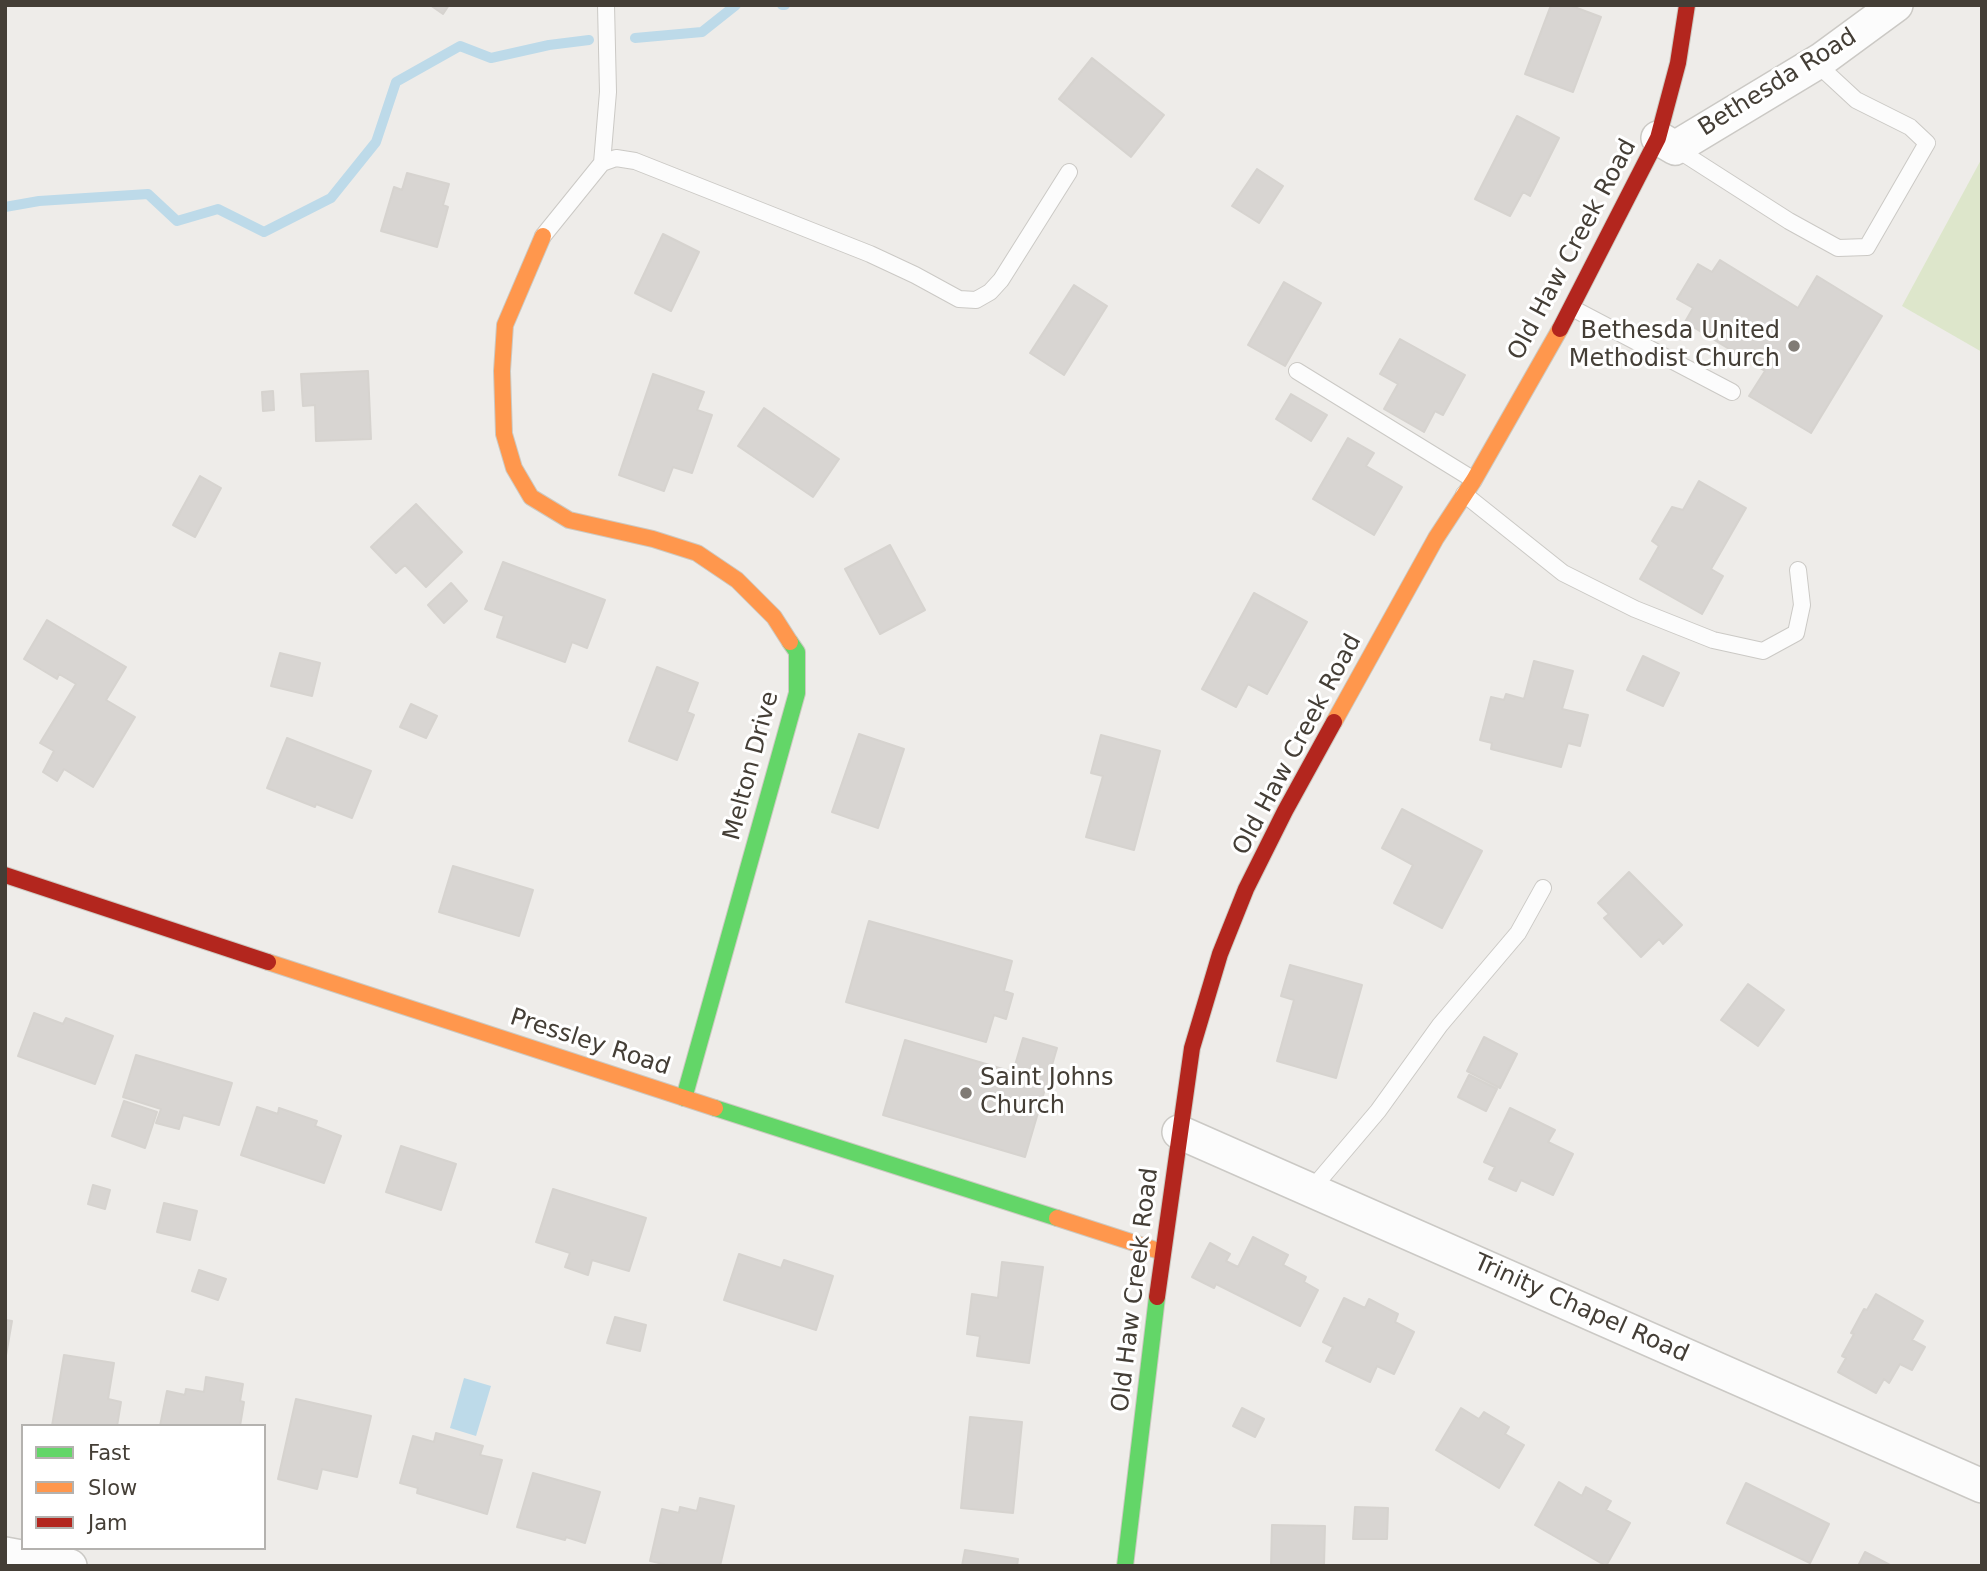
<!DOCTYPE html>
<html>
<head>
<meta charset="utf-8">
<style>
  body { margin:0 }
  #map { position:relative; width:1987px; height:1571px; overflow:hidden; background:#eeece9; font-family:"DejaVu Sans",sans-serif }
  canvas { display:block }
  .frame { position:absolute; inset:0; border:7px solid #443e36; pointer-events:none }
  .legend { position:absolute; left:21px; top:1424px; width:245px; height:126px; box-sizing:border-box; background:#fff; border:2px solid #b4b2af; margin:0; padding:9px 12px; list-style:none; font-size:21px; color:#443e36 }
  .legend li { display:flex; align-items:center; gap:14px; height:35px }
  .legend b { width:35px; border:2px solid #b4b2af }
</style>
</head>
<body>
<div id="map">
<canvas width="1987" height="1571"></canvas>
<div class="frame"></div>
<ul class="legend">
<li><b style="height:9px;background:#63d668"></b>Fast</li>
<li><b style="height:9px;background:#ff974d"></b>Slow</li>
<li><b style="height:9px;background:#b3261e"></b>Jam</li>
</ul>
</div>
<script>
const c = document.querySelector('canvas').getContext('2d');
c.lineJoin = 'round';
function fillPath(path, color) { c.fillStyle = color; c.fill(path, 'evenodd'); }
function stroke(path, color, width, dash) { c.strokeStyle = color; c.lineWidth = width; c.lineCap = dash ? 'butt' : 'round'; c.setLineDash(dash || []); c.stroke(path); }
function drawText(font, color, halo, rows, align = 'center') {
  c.font = font + ' "DejaVu Sans",sans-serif'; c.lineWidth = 6; c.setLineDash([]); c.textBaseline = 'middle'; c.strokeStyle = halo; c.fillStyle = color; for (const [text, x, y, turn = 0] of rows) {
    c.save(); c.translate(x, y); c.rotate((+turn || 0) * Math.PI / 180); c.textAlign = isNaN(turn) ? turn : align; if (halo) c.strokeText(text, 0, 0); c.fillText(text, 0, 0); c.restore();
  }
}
fillPath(new Path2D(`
  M1982,158V352L1902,306Z`), '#dde6cb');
fillPath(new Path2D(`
  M464,1378L491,1386L476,1436L450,1428Z`), '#bddae9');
stroke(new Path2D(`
  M782,5H785
  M635,38L702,32L736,5
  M5,207L39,201L148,194L177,221L218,209L264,232L331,198L376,142L396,82L460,46L491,58L549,45L589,40`), '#bddae9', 10);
const building = new Path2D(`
  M430,5H449L443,14Z
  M1551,5H1569L1601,17L1573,92L1525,74Z
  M1092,58L1164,115L1131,157L1059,99Z
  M1517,116L1559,138L1530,196L1523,192L1510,216L1475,199Z
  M1257,169L1283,186L1259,223L1232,206Z
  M407,173L449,184L443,205L448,207L437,247L381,231L394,187L402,190Z
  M663,234L699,252L671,311L635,293Z
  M1720,260L1798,308L1817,276L1882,316L1811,433L1749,396L1765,371L1685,322L1693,308L1677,299L1698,264L1712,272Z
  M1284,282L1321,303L1285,366L1248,345Z
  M1074,285L1107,306L1064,375L1030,353Z
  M1400,339L1465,375L1443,415L1435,411L1424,432L1384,409L1398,384L1380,374Z
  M368,371L371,439L316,441L315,405L303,406L301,374Z
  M653,374L704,392L697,410L712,415L692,473L673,467L664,491L619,475Z
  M273,391L274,410L263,411L262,392Z
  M1291,394L1327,415L1311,441L1276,419Z
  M764,408L839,459L813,497L738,446Z
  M1348,438L1374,453L1366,466L1402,487L1374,535L1313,499Z
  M200,476L221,488L195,537L173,525Z
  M1699,481L1746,508L1711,569L1723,576L1702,614L1640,579L1659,546L1652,541L1672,507L1683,510Z
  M416,504L462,552L426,587L405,565L396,573L371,547Z
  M890,545L925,610L880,634L845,569Z
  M503,562L605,600L587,648L572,642L565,662L497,637L504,616L485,609Z
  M451,583L467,601L444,623L428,605Z
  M1254,593L1307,622L1267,694L1248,684L1236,707L1202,689Z
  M47,620L126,667L106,700L135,717L93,787L64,769L57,781L43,772L54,751L40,743L76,684L59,674L57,679L24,659Z
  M280,653L320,663L312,696L271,686Z
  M1643,656L1679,673L1663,706L1627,690Z
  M1534,661L1573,671L1562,709L1588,715L1580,746L1568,743L1561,767L1491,749L1492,743L1480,740L1491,697L1504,700L1506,694L1524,699Z
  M657,667L698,683L687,712L694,715L677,760L629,741Z
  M411,704L437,716L426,738L400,727Z
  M859,734L904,749L878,828L832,812Z
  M1101,735L1160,751L1134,850L1086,837L1103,776L1091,773Z
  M287,738L371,771L352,818L316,804L315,807L267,788Z
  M1402,809L1482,851L1442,928L1394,903L1413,865L1382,848Z
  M453,866L533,890L519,936L439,912Z
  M1629,872L1682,925L1663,944L1659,939L1641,957L1604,918L1609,914L1598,903Z
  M869,921L1012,961L1004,991L1013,994L1006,1019L994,1015L986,1042L846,1002Z
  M1290,965L1362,985L1336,1078L1277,1061L1294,1000L1281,996Z
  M1748,984L1784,1010L1758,1046L1721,1020Z
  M34,1013L63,1024L66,1018L113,1036L95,1084L18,1056Z
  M1484,1037L1517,1054L1500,1088L1467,1071Z
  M1023,1038L1057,1048L1025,1157L883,1115L905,1040L1013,1072Z
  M136,1055L232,1083L219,1125L183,1115L179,1129L156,1123L161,1109L123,1097Z
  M1469,1075L1497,1089L1486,1111L1458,1097Z
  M124,1101L157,1112L145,1148L112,1136Z
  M257,1107L278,1114L279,1108L317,1121L315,1126L341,1136L324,1183L241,1155Z
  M1510,1108L1555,1130L1548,1142L1573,1154L1553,1195L1521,1180L1516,1191L1489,1179L1495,1167L1484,1162Z
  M401,1146L456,1164L441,1210L386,1192Z
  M93,1185L110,1190L105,1209L88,1204Z
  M553,1189L646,1218L629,1271L592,1260L588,1275L565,1267L570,1253L536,1242Z
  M164,1203L197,1211L190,1240L157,1232Z
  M1253,1237L1288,1255L1283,1265L1306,1277L1304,1282L1318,1290L1300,1326L1216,1284L1214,1288L1192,1277L1210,1243L1230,1254L1226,1261L1238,1267Z
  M739,1254L781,1268L784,1260L833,1276L816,1330L724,1300Z
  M1002,1262L1043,1267L1029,1363L977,1356L980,1336L967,1334L972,1294L998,1298Z
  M199,1270L226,1279L218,1300L192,1291Z
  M1876,1294L1923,1321L1912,1340L1925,1347L1912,1370L1900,1364L1889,1383L1884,1379L1876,1393L1838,1372L1846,1358L1842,1356L1854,1334L1851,1333L1864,1309L1867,1310Z
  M1344,1298L1365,1308L1369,1299L1398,1314L1395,1322L1414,1332L1394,1374L1377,1366L1370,1382L1326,1361L1333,1347L1323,1342Z
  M615,1317L646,1325L640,1351L607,1343Z
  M5,1320L12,1321L5,1361Z
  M64,1355L114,1363L108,1399L121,1402L117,1426H52Z
  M206,1377L243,1384L240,1401L244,1402L240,1426H160L167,1391L185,1395L186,1389L204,1392Z
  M296,1399L371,1416L357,1477L322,1469L317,1489L278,1479Z
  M1242,1408L1264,1419L1255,1437L1233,1426Z
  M1461,1408L1479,1419L1484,1412L1509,1427L1505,1434L1524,1445L1499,1488L1436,1450Z
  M970,1417L1022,1422L1013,1513L961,1508Z
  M436,1433L483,1446L480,1455L502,1460L487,1514L417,1493L418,1488L400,1483L413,1436L434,1442Z
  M533,1473L600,1492L585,1543L566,1537L565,1540L517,1527Z
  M1559,1482L1582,1496L1586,1487L1611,1501L1606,1510L1630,1523L1606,1566L1535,1525Z
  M1746,1483L1829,1524L1810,1563L1727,1523Z
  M700,1498L734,1506L720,1566H673L650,1561L662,1509L679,1513L680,1507L697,1511Z
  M1355,1507L1388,1508L1387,1539H1353Z
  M1272,1525L1325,1526L1324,1566H1271Z
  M965,1550L1018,1559L1017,1566H962Z
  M1865,1552L1892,1566H1858Z`);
fillPath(building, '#d8d5d2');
stroke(building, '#d6d3cf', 2);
const lane = new Path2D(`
  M1675,148L1789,221L1838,248L1867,247L1927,143L1910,127L1856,100L1816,63
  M602,163L608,92L606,5
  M543,236L602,163L616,158L635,161L870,254L915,275L959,299L976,300L990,292L1001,280L1069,172
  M1572,308L1732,392
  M1297,371L1474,480
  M1464,494L1563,573L1635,609L1713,640L1763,651L1796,633L1802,605L1798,570
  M1311,1190L1378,1111L1440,1025L1518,933L1543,888`);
const street = new Path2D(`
  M1658,138L1675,148L1821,60L1896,5
  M1179,1132L1982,1486
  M5,1554L70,1566`);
const fast = new Path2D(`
  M684,1098L797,693V652L790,642
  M715,1108L1057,1218
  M1125,1566L1157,1297`);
const slow = new Path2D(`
  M543,236L505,325L502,371L504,434L514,468L531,497L569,520L653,539L697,553L737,580L774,617L790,642
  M1334,722L1436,538L1474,480L1560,329
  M268,962L715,1108
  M1057,1218L1162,1252`);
const jam = new Path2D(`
  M1560,329L1658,138L1678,63L1687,5
  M5,875L268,962
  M1157,1297L1192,1048L1220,954L1246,889L1285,811L1334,722`);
stroke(lane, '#cbc9c5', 18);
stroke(street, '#cbc9c5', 36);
stroke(fast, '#ccc9c1', 18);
stroke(slow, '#ccc9c1', 18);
stroke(jam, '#ccc9c1', 18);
stroke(lane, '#fcfcfc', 16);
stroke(street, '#fcfcfc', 33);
stroke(fast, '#63d668', 16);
stroke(slow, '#ff974d', 16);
stroke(jam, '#b3261e', 16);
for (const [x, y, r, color] of [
  [1794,346,7,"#807b75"],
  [966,1093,7,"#807b75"]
]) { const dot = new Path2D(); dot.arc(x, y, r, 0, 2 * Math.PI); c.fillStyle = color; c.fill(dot); stroke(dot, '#fff', 2.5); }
drawText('24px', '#443e36', '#fff', [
  ["Bethesda Road",1778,83,-32],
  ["Old Haw Creek Road",1573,250,-62],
  ["Old Haw Creek Road",1298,745,-62],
  ["Melton Drive",752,766,-75],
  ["Pressley Road",590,1043,18],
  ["Old Haw Creek Road",1136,1290,-83],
  ["Trinity Chapel Road",1581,1309,24]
]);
drawText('24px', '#443e36', '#fff', [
  ["Bethesda United",1780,332],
  ["Methodist Church",1780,360],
  ["Saint Johns",980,1079,"left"],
  ["Church",980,1107,"left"]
], 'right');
</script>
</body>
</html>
